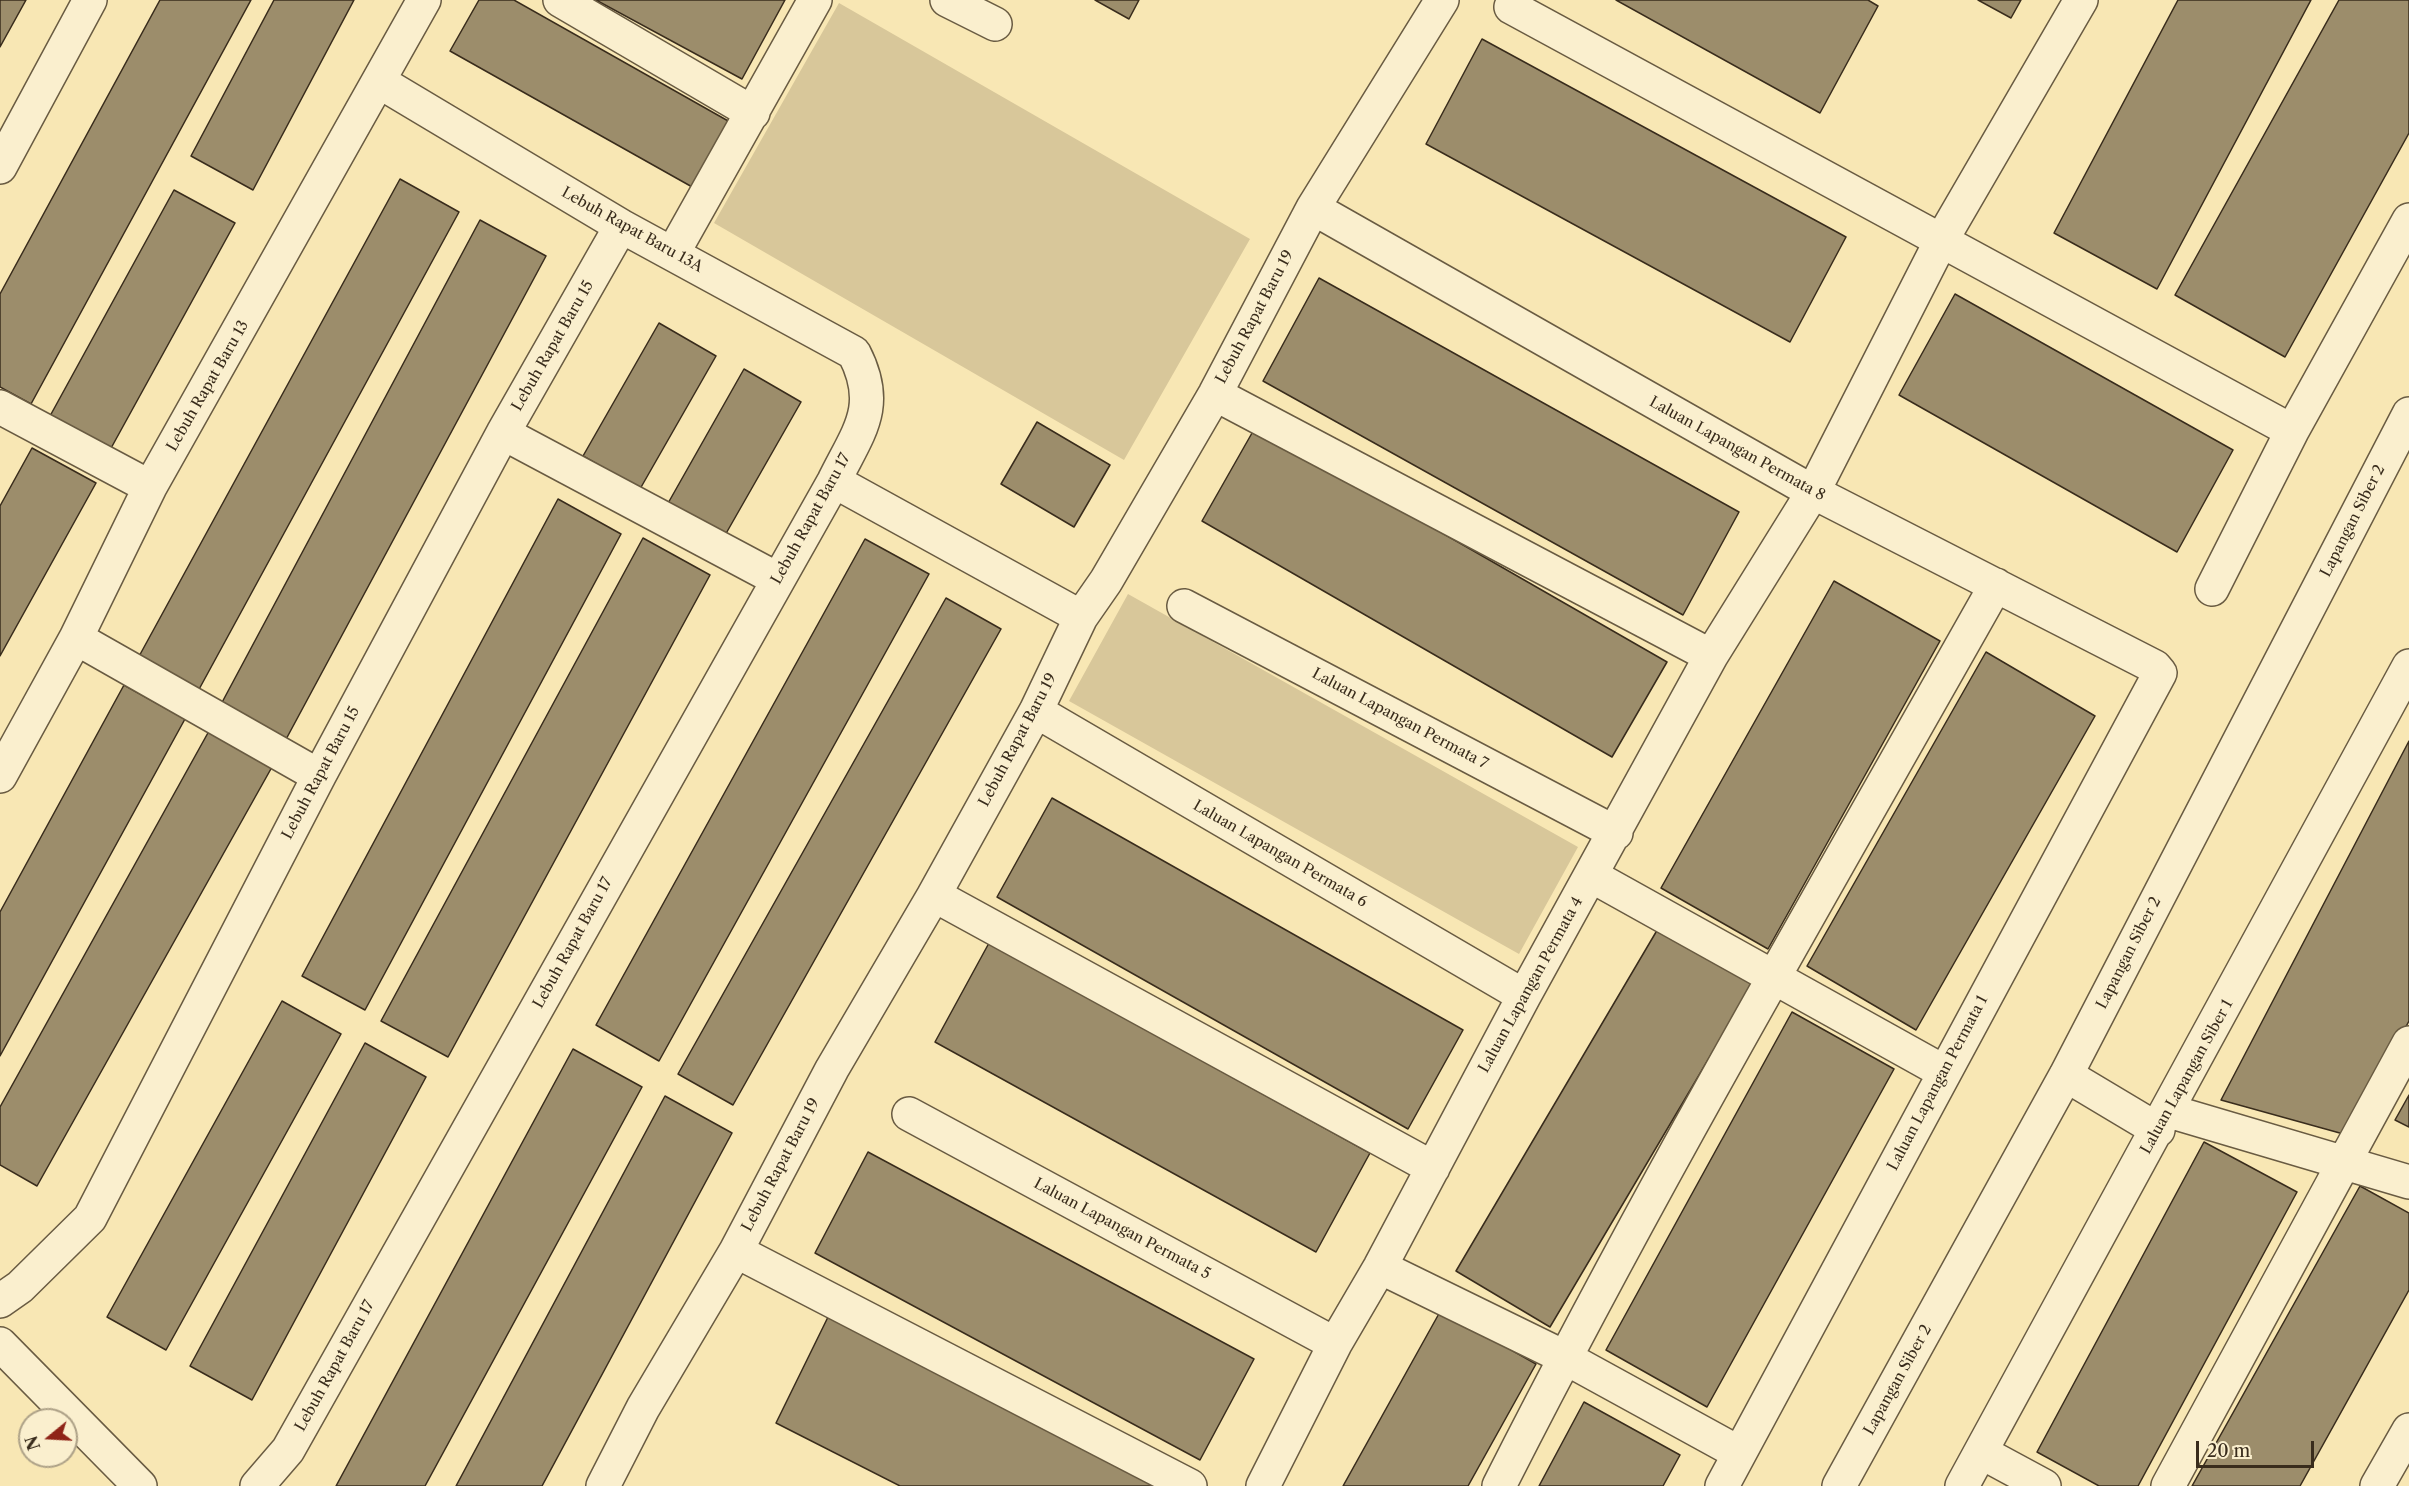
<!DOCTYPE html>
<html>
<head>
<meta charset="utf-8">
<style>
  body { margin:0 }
  #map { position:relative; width:2409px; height:1486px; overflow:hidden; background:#f8e7b4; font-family:"Libre Caslon Text",serif }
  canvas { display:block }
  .north { position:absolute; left:18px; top:1408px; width:60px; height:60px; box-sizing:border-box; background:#faefce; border:2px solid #ada187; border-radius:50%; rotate:252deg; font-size:16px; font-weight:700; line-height:24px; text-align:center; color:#392c1c }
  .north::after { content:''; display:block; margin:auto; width:21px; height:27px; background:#8f2418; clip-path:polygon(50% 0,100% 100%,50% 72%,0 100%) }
  .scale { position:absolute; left:2196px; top:1441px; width:118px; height:27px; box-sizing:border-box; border:3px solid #392c1c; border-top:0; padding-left:8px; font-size:18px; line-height:21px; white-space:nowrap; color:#392c1c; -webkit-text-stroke:4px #faefce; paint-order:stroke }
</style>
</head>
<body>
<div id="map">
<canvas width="2409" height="1486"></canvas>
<div class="north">N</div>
<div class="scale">20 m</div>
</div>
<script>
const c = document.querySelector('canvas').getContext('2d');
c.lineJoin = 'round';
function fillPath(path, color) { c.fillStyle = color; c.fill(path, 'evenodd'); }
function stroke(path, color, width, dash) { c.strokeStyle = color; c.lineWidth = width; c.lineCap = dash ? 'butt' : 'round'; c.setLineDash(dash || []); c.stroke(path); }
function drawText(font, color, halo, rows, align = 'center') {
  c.font = font + ' "Libre Caslon Text",serif'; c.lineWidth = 5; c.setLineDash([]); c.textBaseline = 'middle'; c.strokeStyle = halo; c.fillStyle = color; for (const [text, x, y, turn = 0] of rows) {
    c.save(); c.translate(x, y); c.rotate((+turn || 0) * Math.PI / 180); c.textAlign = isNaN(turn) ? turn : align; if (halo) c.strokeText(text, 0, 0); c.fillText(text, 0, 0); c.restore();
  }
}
fillPath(new Path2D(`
  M839,3L1250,239L1124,460L714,223Z
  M1128,594L1578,847L1519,954L1069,701Z`), '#d8c79a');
const building = new Path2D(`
  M0,0H26L0,47Z
  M160,0H251L31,404L0,387V294Z
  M274,0H354L253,190L191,156Z
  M479,0H514L730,122L694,188L450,51Z
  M596,0H785L742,79Z
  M1095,0H1139L1129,19Z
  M1616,0H1868L1878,6L1820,113Z
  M1978,0H2021L2011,18Z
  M2178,0H2311L2157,289L2054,233Z
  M2339,0H2409V133L2285,357L2175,295Z
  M1482,39L1846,237L1790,342L1426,144Z
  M400,179L459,212L197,693L137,660Z
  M174,190L235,223L110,450L50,416Z
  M480,220L546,256L284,743L219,708Z
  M1319,278L1739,512L1683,615L1263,381Z
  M1955,294L2233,450L2177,552L1899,395Z
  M659,323L716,356L640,489L583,456Z
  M744,369L801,402L724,537L667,505Z
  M1037,422L1110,465L1074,527L1001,484Z
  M1256,426L1667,662L1612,757L1202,521Z
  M32,448L96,483L0,656V506Z
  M558,499L621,534L365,1010L302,976Z
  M643,538L710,575L448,1057L381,1021Z
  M865,539L929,574L659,1061L596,1025Z
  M1834,581L1940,641L1768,949L1661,888Z
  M946,598L1001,629L733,1105L678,1074Z
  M1986,652L2095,716L1916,1030L1807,966Z
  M124,685L185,719L0,1056V912Z
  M209,731L272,767L37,1186L0,1165V1107Z
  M2409,741V1021L2347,1135L2221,1100Z
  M1052,798L1463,1030L1408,1129L997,897Z
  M1659,927L1753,984L1550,1327L1456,1271Z
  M989,943L1370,1153L1316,1252L935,1042Z
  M282,1001L341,1034L166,1350L107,1317Z
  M1792,1012L1894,1069L1707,1407L1606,1350Z
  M365,1043L426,1077L252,1400L190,1366Z
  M573,1049L642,1087L425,1486H336Z
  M2409,1095V1127L2395,1120Z
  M665,1096L732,1133L542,1486H456Z
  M2204,1142L2297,1192L2138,1486H2099L2037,1452Z
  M868,1152L1254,1359L1200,1460L815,1253Z
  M2360,1186L2409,1213V1290L2300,1486H2192Z
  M1441,1310L1536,1364L1468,1486H1343Z
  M829,1315L1164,1486H900L776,1423Z
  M1584,1402L1680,1455L1663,1486H1539Z`);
fillPath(building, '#9c8d6b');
stroke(building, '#392c1c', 1.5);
const minor = new Path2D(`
  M560,0L753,113
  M947,0L995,24
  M1516,0L1511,7L2292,431
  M0,167L90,0
  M1313,208L1813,492L2155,667L2160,673L1722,1486
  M673,253L815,0
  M1215,394L1711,656
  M0,407L150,487
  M503,433L777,579
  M834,481L1081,617
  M2212,589L2292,431L2409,220
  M1184,606L1616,833
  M76,638L319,776
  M1036,711L1524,996
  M0,776L76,638L150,487L424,0
  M1592,876L1944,1072
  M934,895L1433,1168
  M2066,1075L2158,1130
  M2169,1111L2409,1182
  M909,1114L1335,1344
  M736,1251L1190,1486
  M1380,1267L1564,1357L1739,1453
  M0,1301L20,1287L90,1218L319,776L503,433L621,226
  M0,1344L140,1486
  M1981,1452L2044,1486
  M257,1486L288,1450L834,481C858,432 882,407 854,353L621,226L380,82
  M603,1486L643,1408L736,1251L832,1069L934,895L1036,711L1081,617L1106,581L1215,394L1313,208L1442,0
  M1263,1486L1335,1344L1380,1267L1524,996L1711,656L1813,492L1941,241L2081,0
  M1499,1486C1654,1180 1828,883 1996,585
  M1839,1486L2066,1075L2409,414
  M1962,1486L2409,666
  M2168,1486L2409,1043
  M2377,1486L2409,1430`);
stroke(minor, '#695b42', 36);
stroke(minor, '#faefce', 33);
drawText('15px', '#392c1c', '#faefce', [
  ["Lebuh Rapat Baru 13A",632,230,29],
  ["Lebuh Rapat Baru 19",1255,317,-62],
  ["Lebuh Rapat Baru 15",553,346,-60],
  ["Lebuh Rapat Baru 13",208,386,-60],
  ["Laluan Lapangan Permata 8",1737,449,29],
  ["Lebuh Rapat Baru 17",811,519,-61],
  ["Lapangan Siber 2",2353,521,-63],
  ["Laluan Lapangan Permata 7",1400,719,28],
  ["Lebuh Rapat Baru 19",1018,740,-62],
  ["Lebuh Rapat Baru 15",321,773,-62],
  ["Laluan Lapangan Permata 6",1280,854,30],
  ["Lebuh Rapat Baru 17",573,943,-61],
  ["Lapangan Siber 2",2129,953,-63],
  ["Laluan Lapangan Permata 4",1531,985,-61],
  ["Laluan Lapangan Siber 1",2187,1077,-61],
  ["Laluan Lapangan Permata 1",1938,1083,-62],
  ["Lebuh Rapat Baru 19",781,1165,-62],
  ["Laluan Lapangan Permata 5",1122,1229,28],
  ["Lebuh Rapat Baru 17",335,1366,-61],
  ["Lapangan Siber 2",1898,1380,-61]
]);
</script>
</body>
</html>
